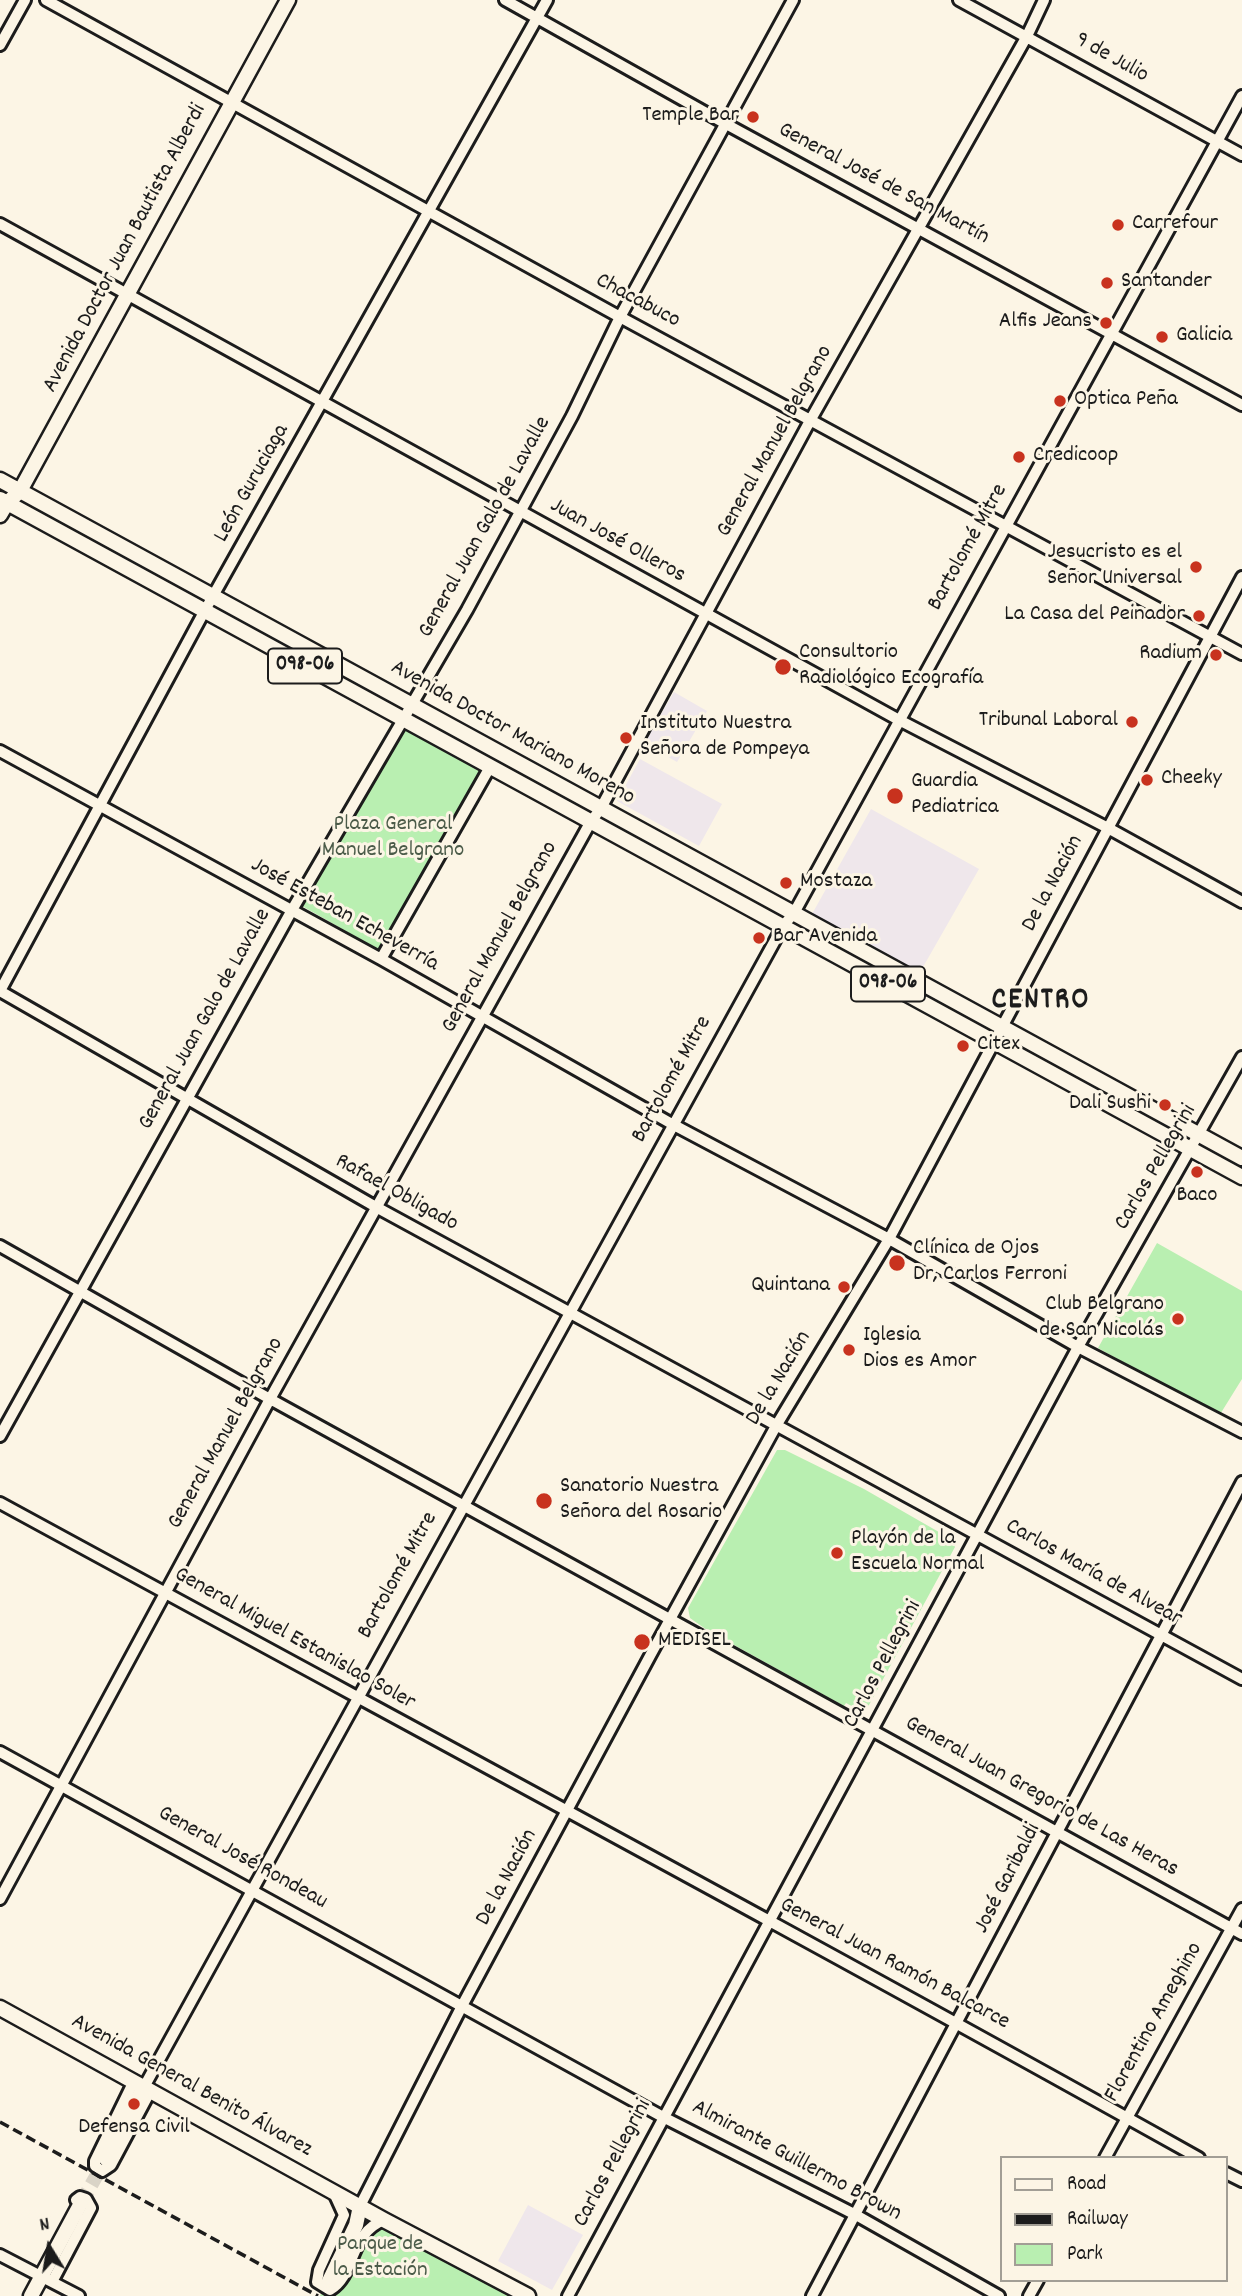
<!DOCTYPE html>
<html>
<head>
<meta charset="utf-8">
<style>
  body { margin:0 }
  #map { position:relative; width:1242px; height:2296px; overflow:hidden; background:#fcf5e5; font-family:Dekko,sans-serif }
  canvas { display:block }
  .legend { position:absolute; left:1000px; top:2156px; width:228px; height:126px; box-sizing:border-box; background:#fcf5e5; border:2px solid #a29e95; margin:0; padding:9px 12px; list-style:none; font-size:21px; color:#1c1c1c }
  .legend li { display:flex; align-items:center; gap:14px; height:35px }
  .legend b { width:35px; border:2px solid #a29e95 }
  .north { position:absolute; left:14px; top:2212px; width:70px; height:70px; -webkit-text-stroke:5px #fcf5e5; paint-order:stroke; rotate:349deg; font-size:19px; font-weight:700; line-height:28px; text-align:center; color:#1c1c1c }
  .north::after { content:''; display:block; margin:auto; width:24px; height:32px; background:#1c1c1c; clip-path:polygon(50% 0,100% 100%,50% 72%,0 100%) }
</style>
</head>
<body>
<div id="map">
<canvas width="1242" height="2296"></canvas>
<ul class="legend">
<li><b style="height:9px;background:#fcf5e5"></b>Road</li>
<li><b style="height:9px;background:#1c1c1c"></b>Railway</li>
<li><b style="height:19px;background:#b9efb1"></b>Park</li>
</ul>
<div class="north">N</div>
</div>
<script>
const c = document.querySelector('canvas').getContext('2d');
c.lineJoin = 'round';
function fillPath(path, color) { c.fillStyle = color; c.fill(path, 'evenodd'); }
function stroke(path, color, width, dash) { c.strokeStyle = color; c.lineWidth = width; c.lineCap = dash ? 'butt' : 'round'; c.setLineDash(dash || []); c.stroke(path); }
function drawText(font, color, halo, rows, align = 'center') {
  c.font = font + ' Dekko,sans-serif'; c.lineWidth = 6; c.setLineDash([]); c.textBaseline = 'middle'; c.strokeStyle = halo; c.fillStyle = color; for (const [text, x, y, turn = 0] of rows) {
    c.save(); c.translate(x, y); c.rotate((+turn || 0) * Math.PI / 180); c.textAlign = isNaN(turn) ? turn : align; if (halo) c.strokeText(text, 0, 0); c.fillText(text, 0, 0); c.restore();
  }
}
fillPath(new Path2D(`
  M674,692L707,711L677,762L644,743Z
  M640,759L722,804L699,846L617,801Z
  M871,809L979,869L919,974L812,914Z
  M528,2205L583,2235L552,2290L498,2261Z`), '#efe7eb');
fillPath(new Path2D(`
  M406,727L483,772L379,950L302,906Z
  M1157,1243L1242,1291V1379L1219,1416L1098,1348Z
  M777,1450H785L864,1489L951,1539L955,1547L869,1705L861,1711L846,1703L844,1706L707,1630L690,1618L688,1608Z
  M360,2206L528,2296H320Z`), '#b9efb1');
stroke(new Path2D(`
  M81,2203L106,2159`), '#dad4c7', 14, [14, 7]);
const minor = new Path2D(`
  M46,0L620,317L1242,654
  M505,0L726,124L1242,405
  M959,0L1242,155
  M0,45L25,0
  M0,224L899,720L1108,828L1242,902
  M0,751L381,959L672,1124L889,1239L1078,1347L1242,1432
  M381,959L490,767
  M0,991L376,1207L1242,1679
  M0,991L204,612L547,0
  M0,1246L270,1399L1242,1934
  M0,1436L292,910L467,610L572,416L620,317L793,0
  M0,1503C400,1721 802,1936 1199,2158
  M0,1752L663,2117L856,2215L999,2296
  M0,1899L270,1399L590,823L601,808L811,419L1027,36L1044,0
  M134,2081L95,2161V2166L102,2171L111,2165L151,2090
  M144,2087L783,926L794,913L1242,96
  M1105,2158L1242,1909
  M1226,2173L1242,2181
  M334,2193L344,2215L319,2270L317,2282L330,2290C356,2275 349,2233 384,2220
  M360,2206L463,2004L651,1654L776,1426L889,1239L1242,577
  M0,2255L79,2296
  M52,2282L91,2208L86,2199L80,2197L76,2200
  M568,2296L1078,1347L1242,1057
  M812,2296L1242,1482
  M1029,2296L1038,2280`);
const major = new Path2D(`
  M0,480L1242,1158
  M0,499L1242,1177
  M0,515L7,503L20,491L288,0
  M0,2008L384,2220L528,2296
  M106,2159L144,2087
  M329,2281L356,2225L360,2206
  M31,2296L81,2203`);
stroke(minor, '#1c1c1c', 16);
stroke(major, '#1c1c1c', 19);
stroke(minor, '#fcf5e5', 10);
stroke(major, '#fcf5e5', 14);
stroke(new Path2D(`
  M0,2122L318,2296`), '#1c1c1c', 3.5, [10, 5]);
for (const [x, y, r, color] of [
  [753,117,7,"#c8321e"],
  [1118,225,7,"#c8321e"],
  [1107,283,7,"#c8321e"],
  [1106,323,7,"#c8321e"],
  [1162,337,7,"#c8321e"],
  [1060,401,7,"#c8321e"],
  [1019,457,7,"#c8321e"],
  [1196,567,7,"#c8321e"],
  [1199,616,7,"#c8321e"],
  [1216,655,7,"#c8321e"],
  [783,667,9,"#c8321e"],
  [1132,722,7,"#c8321e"],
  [626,738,7,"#c8321e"],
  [1147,780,7,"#c8321e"],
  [895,796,9,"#c8321e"],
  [786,883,7,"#c8321e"],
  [759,938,7,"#c8321e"],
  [963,1046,7,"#c8321e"],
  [1165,1105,7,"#c8321e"],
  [1197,1172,7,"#c8321e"],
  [897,1263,9,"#c8321e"],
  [844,1287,7,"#c8321e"],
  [1178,1319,7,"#c8321e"],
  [849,1350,7,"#c8321e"],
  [544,1501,9,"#c8321e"],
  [837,1553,7,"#c8321e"],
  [642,1642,9,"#c8321e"],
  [134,2104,7,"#c8321e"]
]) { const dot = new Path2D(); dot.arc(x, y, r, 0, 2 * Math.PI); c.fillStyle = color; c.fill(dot); stroke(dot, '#fcf5e5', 2.5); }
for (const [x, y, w] of [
  [305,666,74],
  [888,984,74]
]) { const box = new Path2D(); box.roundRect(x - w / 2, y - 17.5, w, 35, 5); c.fillStyle = '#fcf5e5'; c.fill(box); stroke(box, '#1c1c1c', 2); }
drawText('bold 21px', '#1c1c1c', null, [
  ["098-06",305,666],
  ["098-06",888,984]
]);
drawText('23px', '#1c1c1c', '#fcf5e5', [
  ["9 de Julio",1111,59,29],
  ["General José de San Martín",883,185,28],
  ["Avenida Doctor Juan Bautista Alberdi",126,249,-62],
  ["Chacabuco",637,302,28],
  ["General Manuel Belgrano",776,442,-61],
  ["León Guruciaga",253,484,-61],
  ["General Juan Galo de Lavalle",486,528,-61],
  ["Juan José Olleros",617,542,29],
  ["Bartolomé Mitre",969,548,-61],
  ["Avenida Doctor Mariano Moreno",512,734,29],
  ["De la Nación",1054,884,-62],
  ["José Esteban Echeverría",344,916,29],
  ["General Manuel Belgrano",501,938,-61],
  ["General Juan Galo de Lavalle",206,1020,-61],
  ["Bartolomé Mitre",673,1080,-61],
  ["Carlos Pellegrini",1157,1168,-60],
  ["Rafael Obligado",396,1194,29],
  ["De la Nación",780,1379,-59],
  ["General Manuel Belgrano",227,1434,-61],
  ["Carlos María de Alvear",1093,1574,29],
  ["Bartolomé Mitre",399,1576,-61],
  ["General Miguel Estanislao Soler",294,1640,29],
  ["Carlos Pellegrini",884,1665,-62],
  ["General Juan Gregorio de Las Heras",1041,1798,29],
  ["General José Rondeau",242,1859,29],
  ["De la Nación",508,1878,-62],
  ["José Garibaldi",1009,1879,-63],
  ["General Juan Ramón Balcarce",894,1965,28],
  ["Florentino Ameghino",1155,2023,-61],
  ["Avenida General Benito Álvarez",191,2087,29],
  ["Almirante Guillermo Brown",796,2162,28],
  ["Carlos Pellegrini",614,2164,-62]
]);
drawText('23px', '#1c1c1c', '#fcf5e5', [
  ["Temple Bar",739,117,"right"],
  ["Carrefour",1132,225],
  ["Santander",1121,283],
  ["Alfis Jeans",1092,323,"right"],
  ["Galicia",1176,337],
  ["Optica Peña",1074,401],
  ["Credicoop",1033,457],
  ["Jesucristo es el",1182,554,"right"],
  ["Señor Universal",1182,580,"right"],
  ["La Casa del Peinador",1185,616,"right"],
  ["Consultorio",799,654],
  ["Radiológico Ecografía",799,680],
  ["Radium",1202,655,"right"],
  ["Tribunal Laboral",1118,722,"right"],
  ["Instituto Nuestra",640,725],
  ["Señora de Pompeya",640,751],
  ["Cheeky",1161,780],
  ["Guardia",911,783],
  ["Pediatrica",911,809],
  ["Mostaza",800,883],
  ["Bar Avenida",773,938],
  ["Citex",977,1046],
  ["Dali Sushi",1151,1105,"right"],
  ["Baco",1197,1197,"center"],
  ["Clínica de Ojos",913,1250],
  ["Dr, Carlos Ferroni",913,1276],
  ["Quintana",830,1287,"right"],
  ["Club Belgrano",1164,1306,"right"],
  ["de San Nicolás",1164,1332,"right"],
  ["Iglesia",863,1337],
  ["Dios es Amor",863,1363],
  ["Sanatorio Nuestra",560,1488],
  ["Señora del Rosario",560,1514],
  ["Playón de la",851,1540],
  ["Escuela Normal",851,1566],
  ["MEDISEL",658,1642],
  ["Defensa Civil",134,2129,"center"]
], 'left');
drawText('23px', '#4b5b49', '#fcf5e5', [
  ["Plaza General",393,826],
  ["Manuel Belgrano",393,852],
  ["Parque de",380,2246],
  ["la Estación",380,2272]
]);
c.letterSpacing = '2px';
drawText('bold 30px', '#1c1c1c', '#fcf5e5', [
  ["CENTRO",1041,1003]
]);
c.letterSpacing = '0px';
</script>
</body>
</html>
